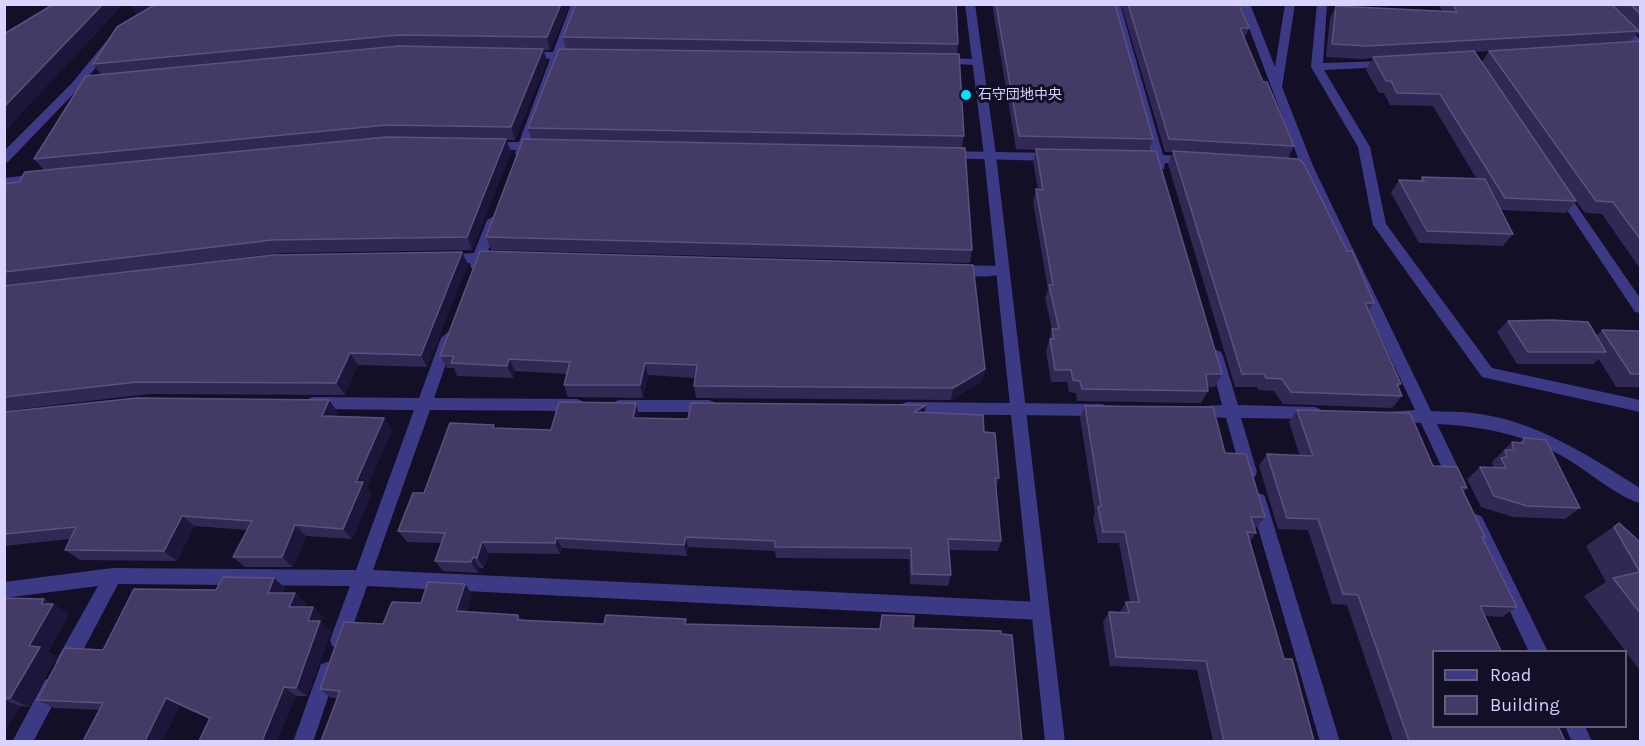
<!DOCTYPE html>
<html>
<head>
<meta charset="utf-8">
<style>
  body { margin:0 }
  #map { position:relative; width:1645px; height:746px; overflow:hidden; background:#130f26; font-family:Karla,sans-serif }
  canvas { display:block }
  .frame { position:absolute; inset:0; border:6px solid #d9d4ff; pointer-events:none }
  .legend { position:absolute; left:1432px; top:650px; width:195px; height:78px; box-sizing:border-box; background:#130f26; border:2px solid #625e7d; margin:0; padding:8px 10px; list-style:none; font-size:18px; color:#d9d4ff }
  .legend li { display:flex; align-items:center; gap:12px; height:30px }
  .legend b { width:30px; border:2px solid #625e7d }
</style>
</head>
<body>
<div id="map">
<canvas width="1645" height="746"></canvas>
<div class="frame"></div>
<ul class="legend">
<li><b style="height:8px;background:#3d3a85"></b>Road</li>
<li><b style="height:16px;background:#433a66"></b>Building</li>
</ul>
</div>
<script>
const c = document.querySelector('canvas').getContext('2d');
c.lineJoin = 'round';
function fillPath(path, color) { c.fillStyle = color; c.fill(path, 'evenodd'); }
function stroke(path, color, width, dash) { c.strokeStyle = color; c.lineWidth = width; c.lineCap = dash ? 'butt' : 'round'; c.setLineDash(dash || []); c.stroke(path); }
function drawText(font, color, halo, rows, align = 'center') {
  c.font = font + ' Karla,"Noto Sans JP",sans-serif'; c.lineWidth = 6; c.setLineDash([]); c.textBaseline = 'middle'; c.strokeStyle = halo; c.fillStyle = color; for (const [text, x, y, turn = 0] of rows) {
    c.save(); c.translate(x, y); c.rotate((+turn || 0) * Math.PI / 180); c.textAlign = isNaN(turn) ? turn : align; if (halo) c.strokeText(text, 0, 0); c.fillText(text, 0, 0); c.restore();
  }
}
fillPath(new Path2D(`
  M571,4H581L564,52L575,53L580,56L575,59H561L531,142H540L546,146L540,150H529L525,157L521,158L515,154L516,150L485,149L483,146L489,142H519L550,59L527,58L522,55L527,52H553Z
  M1110,4H1120L1163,155L1191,156L1195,157V163H1165L1164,169H1156L1153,162H1140L1134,158L1140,154L1151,155Z
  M1240,4H1250L1275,67L1285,4H1295L1282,87L1313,166L1431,411C1445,412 1459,411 1473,413C1535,420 1589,456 1640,488V503C1615,496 1586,469 1562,456C1523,434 1480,426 1437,424L1466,484L1464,489L1458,491L1452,489L1421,423L1387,420L1385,416L1387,412L1415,410L1301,166Z
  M1317,4H1327L1323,63L1388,61L1393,64L1388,67L1324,70L1370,147L1386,224L1492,368L1640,400V412L1482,377L1373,225L1358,147L1311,67Z
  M1591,4C1613,4 1627,25 1640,40V49L1636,48L1617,26Z
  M113,37L118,40L80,87L8,162L4,163V151L72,83L109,38Z
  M938,58L976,59L981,62L976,65L934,63L933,61Z
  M945,151L1053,153L1059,157L1053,161L941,158V152Z
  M40,174L46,178L44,181L4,186V178Z
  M1561,188L1565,189L1640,298V313L1635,312L1555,192Z
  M494,216L501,220L487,253L503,255L505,258L503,261L484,263L481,268H471L470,263L442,261L440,258L442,255L474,253L487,220Z
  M953,265L1001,266L1008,271C1002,279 952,278 946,270Z
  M448,332L455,338L434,398L577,399L582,401L585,405L582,409L577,411L430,410L373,570L1040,602L1046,605L1049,611L1046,617L1040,620L367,586L346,646L339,649L332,646L330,640L350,586L118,584L71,673L64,675L57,673L55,666L57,659L98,586L4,598V582L113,568L356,570L414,410L313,409L308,407L305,403L308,399L313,397L419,398L441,338Z
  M1216,350L1221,352L1223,356L1238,405L1315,407L1320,409L1323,413L1320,417L1315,419L1241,418L1257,472L1255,477L1249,479L1243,477L1241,472L1226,418L1190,415L1187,411L1190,407L1222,405L1209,356L1211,352Z
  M619,400H709L714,402L717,406L714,410L709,412H619L614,410L611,406L614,402Z
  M907,402L1102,404L1107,406L1110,410L1107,414L1102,416L907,414L902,412L899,408L902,404Z
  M1258,493L1264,495L1266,500L1340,742H1320L1250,500L1252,495Z
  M1476,514L1482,517L1548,652H1529L1468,522L1470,517Z
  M328,662L335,664L337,671L313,742H293L321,664Z
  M52,677L59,680L62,687L33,742H12L45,680Z
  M1565,726H1585L1592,742H1572Z`), '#3d3a85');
fillPath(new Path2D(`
  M965,4H975L996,155L1065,742H1045L984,155Z`), '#3d3a85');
fillPath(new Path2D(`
  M131,4H570L550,50H544L547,61L515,140H506L511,152L472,250L281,253L37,282L468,264L427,367L358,365L345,395L149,394L4,411V184L19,182L44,170L34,159L101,75L93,64L137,15Z
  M992,4H1115L1153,139L1148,151L1222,374L1215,387H1207L1208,391L1201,403L1077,401L1076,393L1069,392L1067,382H1051L1046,351L1052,330L1045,298L1048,290L1033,202L1036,189H1038L1033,162L1036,150L1016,149Z
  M1121,4H1239L1249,28L1244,39L1263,82L1294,146L1288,158L1347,251L1374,303L1368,311L1401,384L1398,387L1402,396L1392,408L1283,404L1274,391L1258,390L1257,387H1235L1168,164L1173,152H1165Z
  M1438,4H1641V37L1637,33L1630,42L1641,41V270L1602,214L1585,213L1576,201L1566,213L1501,210L1513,234L1503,246L1419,243L1391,193L1399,180L1419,181L1422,177L1476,178L1433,106L1390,105L1384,93H1379L1366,70L1373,58L1360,59L1326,57L1330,18L1336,6L1442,11ZM1489,51L1481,63L1474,52Z
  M563,37L958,44L957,54L964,136L962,148L972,250L970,263L491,250L486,237L532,140L528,128L566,49Z
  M1508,321L1596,336L1602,330L1641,331V387H1616L1599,359L1593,364H1517L1497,332Z
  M440,356L985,369L982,381L951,400L696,398L694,386L695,378L648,375L643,398L568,397L564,385L567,374L515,371L513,378L457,376L454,368H447Z
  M926,405L925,413L984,432L999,478L996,489L1001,541L998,551L949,550L951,575L948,586L910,584L909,559L776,558L775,551L688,547L687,556L562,548L560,554L489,553L484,568H480L478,573L443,571L435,561L441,543L407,542L398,531L424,493L496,428L551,430L639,415V418L688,419Z
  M1085,406L1225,453L1265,517L1256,528H1254L1256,533L1250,541L1284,659L1314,741H1213L1197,670L1110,666L1103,622L1109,612L1120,613V612L1126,602H1130L1119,543H1098L1093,518L1095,513L1080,418Z
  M1297,410L1433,466L1467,488L1464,492L1485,537L1483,539L1517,607L1502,617L1484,616L1434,651L1565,741H1393L1347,605L1332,604L1308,530L1278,529L1259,466L1267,454L1300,456L1289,422Z
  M4,412H338L336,416L384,418L392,430L367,487L372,493L352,539L306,536L293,567H245L233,557L247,530L194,526L177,561L80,560L65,550L70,539L4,546Z
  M1524,438L1580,508L1565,519L1513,517L1481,507L1467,479L1480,467L1491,468L1493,466L1492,462L1512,442L1519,443Z
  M1619,523L1641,543V672L1584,596L1606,582L1586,546Z
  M274,578L285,588L283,593H295L305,603L304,607L323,617L321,622L331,631L307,696H296L277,741H199L209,719L180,706L99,710L54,708L37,700L103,650L216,590Z
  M472,594L466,612L518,615L522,620L604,624H687L880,629L913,628L337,698H331L320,689L383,624L421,603Z
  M4,598L44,599L69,614L48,652L57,656L29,707L20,706L4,732Z`), '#312854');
fillPath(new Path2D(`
  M103,4H124L6,130L4,128V107Z
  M132,4H168L139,18L130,5Z
  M561,4H570L550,50L547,37Z
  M543,49L547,61L515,140L511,127Z
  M506,139L511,152L472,250L467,237Z
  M462,252L468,264L427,367L421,355Z
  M350,353L358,365L345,395L336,383Z
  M509,359L515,371L513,378L507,366Z
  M645,363L648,375L643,398L640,385Z
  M985,369L982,381L951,400L953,388Z
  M329,400L338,412L331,427L322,416Z
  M636,403L639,415L636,430L633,418Z
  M926,405L924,417L914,412Z
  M384,418L392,430L367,487L372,493L352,539L343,529L356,482Z
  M182,516L194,526L177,561L164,551Z
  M295,525L306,536L293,567L282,557Z
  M686,537L688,547L687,556L684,545Z
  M556,538L562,548L560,554L555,543Z
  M482,542L489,553L484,568L477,558Z
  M473,557L480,568L478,573L471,562Z
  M274,578L285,588L279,603L268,593Z
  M465,584L472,594L463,621L456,611Z
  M295,593L305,603L300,616L289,607Z
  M44,599L69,614L48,652L57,656L29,707L10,698L29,646L41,604Z
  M313,607L323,617L321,622L331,631L307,696L296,688L308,621Z
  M284,687L296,696L277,741H262Z
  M166,698L180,706L163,741H145Z
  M4,700L20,706L4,732Z`), '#1d163a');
const building = new Path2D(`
  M54,4H103L4,107V34Z
  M156,4H561L547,37L399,35L93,64L117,27Z
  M576,4H956L958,44L563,37Z
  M996,4H1115L1153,139L1019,136Z
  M1128,4H1239L1249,28H1240L1263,82H1267L1294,146L1169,139Z
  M1453,4H1611L1639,31L1367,46L1332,44L1336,6L1457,12Z
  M1630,4H1641V15Z
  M1641,41V240L1613,202L1596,201L1489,51Z
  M399,46L543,49L511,127L387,125L34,159L86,76Z
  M559,49L959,54L964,136L528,128Z
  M1474,51L1576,201L1505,198L1440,94L1397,93L1391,81H1386L1373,57Z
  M387,137L506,139L467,237L272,240L4,272V184L19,182L25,172Z
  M523,139L965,148L972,250L486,237Z
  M1036,149L1156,151L1222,374H1206L1208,391L1082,389L1080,381L1073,380L1071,370H1055L1050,339H1054L1052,329H1059L1049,285H1053L1036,189L1043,190Z
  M1173,151L1299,159L1304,164L1347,251H1352L1374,303H1365L1401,384H1397L1402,396L1291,392L1282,379L1266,378L1264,374H1242Z
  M1422,177L1485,179L1513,234L1427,231L1399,180L1424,181Z
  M480,251L973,265L985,369L953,388L694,386L697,365L645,363L640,385H564L570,362L509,359L507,366L451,363L454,356H440Z
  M462,252L421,355L350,353L336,383L137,382L4,397V286L273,255Z
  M1552,320L1588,322L1606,352H1528L1508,321Z
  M1602,330L1641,331V374H1631Z
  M137,398L329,400L322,416L384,418L356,482H363L343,529L295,525L282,557H233L252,521L182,516L164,551L65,550L76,527L4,534V412Z
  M559,402L636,403L633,418L688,419L691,403L926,405L914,412L983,415L984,432L995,433L999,478H995L1001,541L948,539L951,575L912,574L911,548L775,547V541L686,537L684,545L556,538L555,543L482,542L477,558L473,557L471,562L435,561L445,533L398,531L413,493H424L450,423L494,425L493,428L551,430Z
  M1085,406L1213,407L1225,453L1246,454L1265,517H1251L1256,533L1247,532L1284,659H1292L1314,741H1224L1206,661L1116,657L1109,612L1129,613L1126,602H1139L1125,532H1103L1098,507L1101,506Z
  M1297,410L1410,413L1433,466L1457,467L1467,488L1461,487L1485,537H1482L1517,607L1480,606L1501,651H1434V726H1558L1565,741H1409L1358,595L1343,594L1318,519L1287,518L1267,454L1313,456Z
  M1524,438L1546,440L1580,508L1527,506L1494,496L1480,467L1506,468L1501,458L1507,457L1505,450H1514L1512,442L1523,443Z
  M1619,523L1641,543V614L1613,578L1640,572L1614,527Z
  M223,577L274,578L268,593H295L289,607H313L308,621H320L296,688L284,687L262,741H199L210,718L166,698L145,741H83L103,703L37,700L65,648L103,650L134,589L216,590Z
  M428,582L465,584L456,611L518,615L517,620L604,624L606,615L686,619L685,624L880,629L882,615L914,616L913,628L1001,631V634L1012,635L1022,741H321L340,691L320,689L344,622L383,624L392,602L421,603Z
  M4,598L44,599L41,604H53L29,646L40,647L10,698H4Z`);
fillPath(building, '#433a66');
stroke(building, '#5a527e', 1.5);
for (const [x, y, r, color] of [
  [966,95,6,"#00e5ff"]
]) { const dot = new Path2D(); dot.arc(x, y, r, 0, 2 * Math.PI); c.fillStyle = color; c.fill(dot); stroke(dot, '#130f26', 2); }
drawText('14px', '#d9d4ff', '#130f26', [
  ["石守団地中央",978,95]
], 'left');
</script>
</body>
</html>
